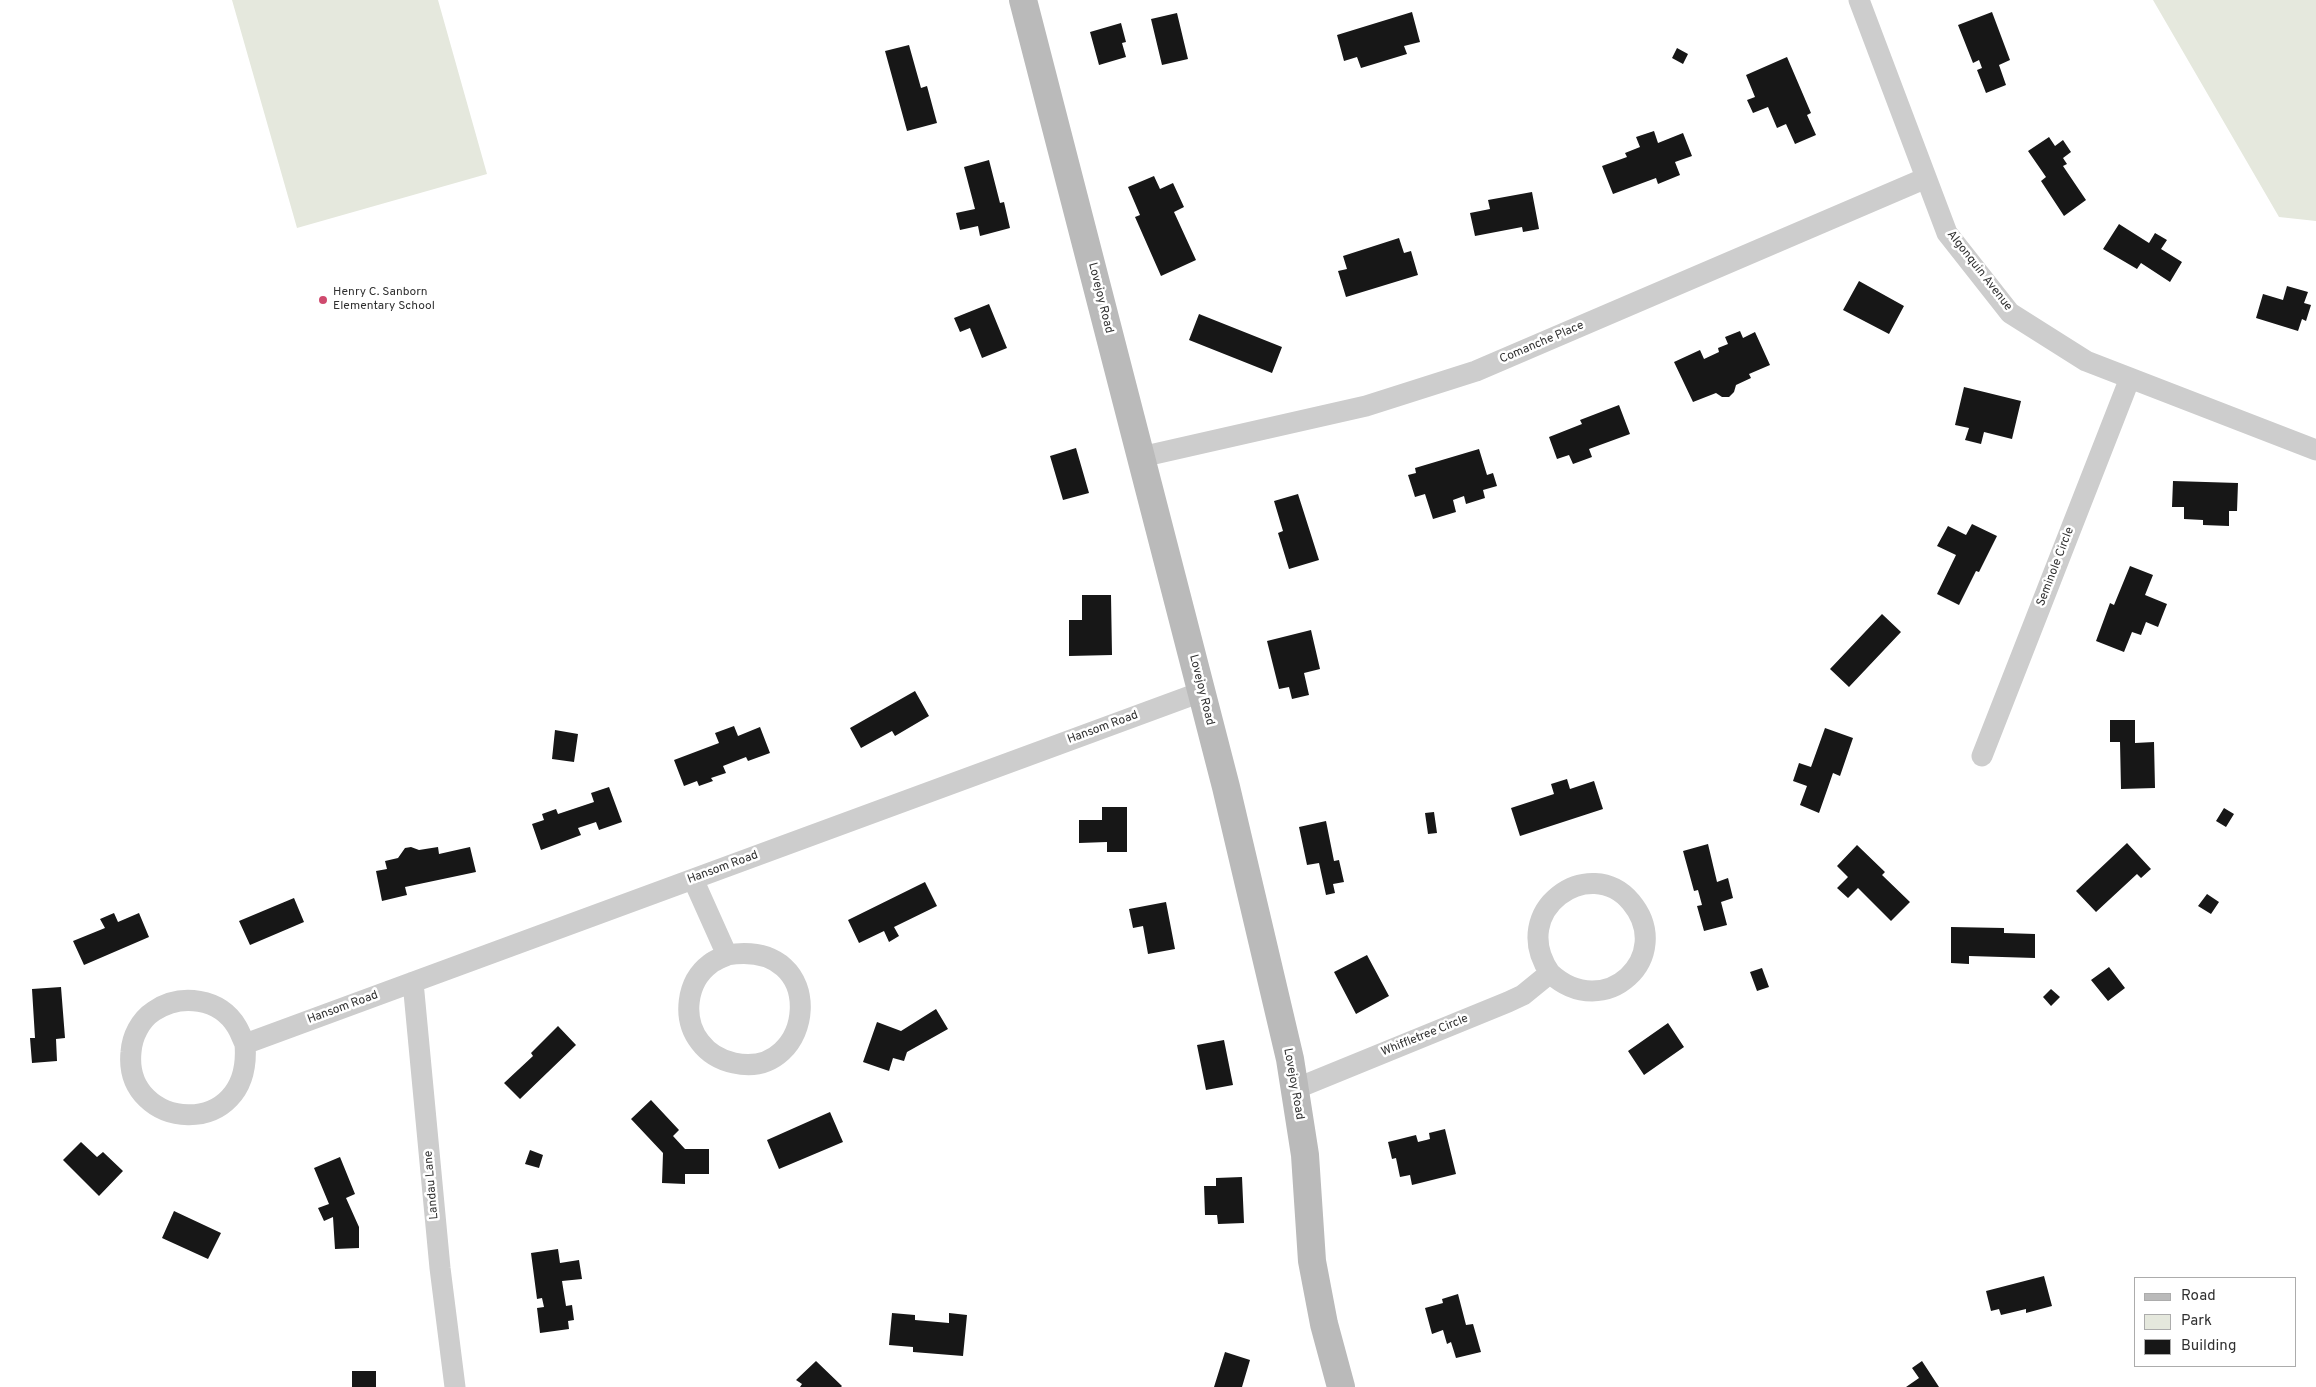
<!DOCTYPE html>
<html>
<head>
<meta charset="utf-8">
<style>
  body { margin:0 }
  #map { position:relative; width:2316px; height:1387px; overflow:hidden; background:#fff; font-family:Overpass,sans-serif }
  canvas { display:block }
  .legend { position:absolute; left:2134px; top:1277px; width:162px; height:90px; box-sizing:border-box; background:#fff; border:1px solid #acacac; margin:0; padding:6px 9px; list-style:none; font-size:15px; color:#303030 }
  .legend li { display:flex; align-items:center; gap:10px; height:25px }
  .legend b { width:25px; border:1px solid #acacac }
</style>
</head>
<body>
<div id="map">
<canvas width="2316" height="1387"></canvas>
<ul class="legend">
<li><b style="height:6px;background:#bababa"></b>Road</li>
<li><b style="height:14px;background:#e5e8dd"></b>Park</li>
<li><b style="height:14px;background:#171717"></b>Building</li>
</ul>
</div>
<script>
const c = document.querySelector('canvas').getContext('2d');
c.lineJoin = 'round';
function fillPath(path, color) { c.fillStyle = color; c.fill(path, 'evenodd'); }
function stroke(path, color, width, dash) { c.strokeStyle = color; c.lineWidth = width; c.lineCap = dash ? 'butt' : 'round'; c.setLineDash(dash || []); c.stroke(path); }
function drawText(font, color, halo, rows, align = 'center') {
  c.font = font + ' Overpass,sans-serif'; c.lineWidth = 5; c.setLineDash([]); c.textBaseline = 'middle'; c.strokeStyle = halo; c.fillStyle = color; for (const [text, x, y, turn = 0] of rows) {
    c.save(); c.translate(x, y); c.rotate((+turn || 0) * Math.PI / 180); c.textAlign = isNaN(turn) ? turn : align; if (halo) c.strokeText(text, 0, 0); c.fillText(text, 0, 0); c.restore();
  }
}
fillPath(new Path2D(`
  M232,0H438L487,174L297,228Z
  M2153,0H2316V221L2279,217Z`), '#e5e8dd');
fillPath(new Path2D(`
  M1412,12L1420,42L1404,46L1407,54L1361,68L1357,57L1344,61L1337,35Z
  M1992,12L2010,60L1999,65L2006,85L1986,93L1977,70L1982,68L1979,60L1973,63L1958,25Z
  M1177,13L1188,59L1162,65L1151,19Z
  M1121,23L1126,42L1122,43L1126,57L1099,65L1090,32Z
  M909,45L921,88L927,86L937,123L907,131L885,51Z
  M1677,48L1688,54L1683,64L1672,58Z
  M1787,57L1811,113L1807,115L1816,135L1795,144L1786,124L1777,128L1768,107L1753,113L1747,100L1755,97L1746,75Z
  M1654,131L1658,143L1683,133L1692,156L1675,162L1680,175L1658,184L1656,178L1613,194L1602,166L1627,157L1625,153L1640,147L1636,137Z
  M2049,137L2055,146L2063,140L2071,152L2063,158L2067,164L2063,166L2086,200L2064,216L2041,181L2046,177L2028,151Z
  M989,160L1000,203L1004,202L1010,228L980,236L978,226L960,230L956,213L975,209L964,167Z
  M1154,176L1160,189L1173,183L1184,207L1174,212L1196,260L1161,276L1135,217L1140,215L1128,187Z
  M1532,192L1539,229L1523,232L1522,227L1475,236L1470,213L1490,209L1488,200Z
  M2119,224L2149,243L2155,233L2167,240L2161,249L2182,262L2170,282L2141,263L2137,269L2103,249Z
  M1399,238L1404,253L1411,251L1418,275L1346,297L1338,271L1347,269L1343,256Z
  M1859,281L1904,306L1889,334L1843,310Z
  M2287,286L2308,292L2304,303L2311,305L2306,321L2302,319L2298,331L2256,318L2263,294L2283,300Z
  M989,304L1007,348L982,358L970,328L960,332L954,318Z
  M1199,314L1282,347L1272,373L1189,340Z
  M1740,331L1743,338L1755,332L1770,365L1749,374L1751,378L1736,385L1734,392L1729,397H1722L1716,393L1693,402L1674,362L1700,350L1704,359L1719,352L1718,348L1728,344L1725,337Z
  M1964,387L2021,401L2012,439L1984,432L1981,444L1965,440L1969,428L1955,425Z
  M1619,405L1630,434L1589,449L1592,457L1573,464L1569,455L1557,459L1549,437L1582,424L1580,420Z
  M1076,448L1089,493L1063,500L1050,456Z
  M1479,449L1487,475L1493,473L1497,486L1483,490L1485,498L1466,504L1464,496L1453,500L1456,512L1433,519L1425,494L1415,497L1408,475L1416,473L1415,468Z
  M2173,481L2238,483L2237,511H2229V526L2203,525V520L2184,519V507H2172Z
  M1298,494L1319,560L1289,569L1278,533L1283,531L1274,501Z
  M1972,524L1997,536L1979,572L1976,571L1959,605L1937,594L1956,555L1937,546L1948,526L1966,535Z
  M2130,566L2153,575L2145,595L2167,604L2158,627L2146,622L2141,635L2132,632L2124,652L2096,641L2110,603L2114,605Z
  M1082,595H1111L1112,655L1069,656V620H1082Z
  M1882,614L1901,632L1849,687L1830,669Z
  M1311,630L1320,669L1304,673L1309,695L1292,699L1289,687L1279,689L1267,641Z
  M915,691L929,716L895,736L892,731L861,748L850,728Z
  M2110,720H2135V743L2154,742L2155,788L2121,789L2120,742H2110Z
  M734,726L738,736L760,727L770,753L748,761L746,757L723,766L726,773L711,778L713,781L699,786L697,781L684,786L674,760L719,743L715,733Z
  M1825,728L1853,738L1840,776L1833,773L1819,813L1800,805L1807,786L1793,781L1799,763L1811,767Z
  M555,730L578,734L574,762L552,759Z
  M1567,779L1570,789L1594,781L1603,809L1520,836L1511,808L1554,794L1551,784Z
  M609,787L622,822L599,830L596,822L578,828L581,835L541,850L532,824L544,820L542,814L556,809L558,814L594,802L591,793Z
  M1102,807H1127V852H1107V842L1079,843V820H1102Z
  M2224,808L2234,814L2226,827L2216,821Z
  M1434,812L1437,833L1428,834L1425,813Z
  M1326,821L1334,861L1339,860L1344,882L1333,884L1335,893L1326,895L1319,863L1307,865L1299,827Z
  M2127,843L2151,869L2141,878L2137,874L2096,912L2076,891Z
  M1708,844L1717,882L1728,878L1733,898L1721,902L1727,925L1704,931L1697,906L1702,905L1698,890L1694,891L1683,851Z
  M1857,845L1885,872L1882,875L1910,902L1891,921L1858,888L1848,898L1837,888L1848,877L1837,866Z
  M411,847L419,850L438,847L439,854L470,847L476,872L405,887L407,895L382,901L376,871L387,869L385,861L398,858L405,848Z
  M925,882L937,906L894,927L899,936L889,942L884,931L859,943L848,920Z
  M2207,894L2219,902L2211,914L2198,906Z
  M294,898L304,922L250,945L239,921Z
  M1166,902L1175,949L1148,954L1143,926L1133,928L1129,909Z
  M114,913L118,922L139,913L149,937L84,965L73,941L105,928L100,919Z
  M1951,927L2004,928V933L2035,934V958L1969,956V964L1951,963Z
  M1367,955L1389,996L1356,1014L1334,972Z
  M2109,967L2125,988L2108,1001L2091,980Z
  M1762,968L1769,987L1757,991L1750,972Z
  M61,987L65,1038L56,1039L57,1061L32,1063L30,1038H35L32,989Z
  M2051,989L2060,997L2051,1006L2043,997Z
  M936,1009L948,1029L907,1052L904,1061L893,1058L889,1071L863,1062L877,1022L901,1031Z
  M1668,1023L1684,1047L1644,1075L1628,1051Z
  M558,1026L576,1045L520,1099L504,1083L533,1056L531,1053Z
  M1224,1040L1233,1085L1206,1090L1197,1045Z
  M651,1100L679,1130L673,1136L685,1149H709V1174H685V1184L662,1183L663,1153L631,1119Z
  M830,1112L843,1142L779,1169L767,1140Z
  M1445,1129L1456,1174L1412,1185L1410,1175L1400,1177L1396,1158L1392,1159L1388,1142L1416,1135L1418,1142L1430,1139L1429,1133Z
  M81,1142L97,1157L103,1152L123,1171L99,1196L63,1160Z
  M530,1150L543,1155L539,1168L525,1164Z
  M340,1157L355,1194L346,1198L359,1227V1248L335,1249L333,1217L324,1221L318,1208L329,1204L314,1168Z
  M1242,1177L1244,1223L1218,1224L1217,1215H1205L1204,1186H1216V1178Z
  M174,1211L221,1233L208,1259L162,1238Z
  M558,1249L560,1263L579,1260L582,1279L562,1281L566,1306L572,1305L574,1320L568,1321L569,1329L540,1333L537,1308L544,1307L542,1298L537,1299L531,1253Z
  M2044,1276L2052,1306L2026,1313V1309L2001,1315L1999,1309L1991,1311L1986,1291Z
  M1458,1294L1466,1325L1473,1324L1481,1352L1456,1358L1451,1342L1447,1344L1443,1330L1432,1334L1425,1308L1443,1303L1442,1299Z
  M892,1313L915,1315V1320L949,1323V1313L967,1315L963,1356L913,1352V1347L889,1345Z
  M1225,1352L1250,1360L1242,1387H1214Z
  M816,1361L842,1386L841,1387H800L802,1384L796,1380Z
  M1922,1361L1939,1387H1906L1919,1378L1912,1368Z
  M352,1371H376V1387H352Z`), '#171717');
stroke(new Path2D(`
  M1859,0L1947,233L2010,313L2086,361L2316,450
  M1141,457L1366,406L1476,371L1926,178
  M1982,756L2130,378
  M693,879L727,955C721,958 715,960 710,964C686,982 682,1019 700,1042C709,1054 720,1060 734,1063C815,1081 832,938 727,955
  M413,982L440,1268L455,1387
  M245,1044C253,1143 123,1131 131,1052C132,1037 140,1020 154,1011C181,993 220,998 237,1027C240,1032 242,1038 245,1044L1201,692
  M1295,1089L1508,1002L1523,995L1550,973C1507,910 1590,853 1631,902C1676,956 1605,1024 1550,973`), '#cdcdcd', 21);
stroke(new Path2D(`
  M1023,0L1226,787L1290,1059L1305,1155L1312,1261L1324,1324L1341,1387`), '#bababa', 28);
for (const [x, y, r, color] of [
  [323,300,5,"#cf4a6e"]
]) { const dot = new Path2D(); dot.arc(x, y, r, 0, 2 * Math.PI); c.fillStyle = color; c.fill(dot); stroke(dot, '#fff', 2); }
drawText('12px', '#303030', '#fff', [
  ["Algonquin Avenue",1979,271,52],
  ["Lovejoy Road",1100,298,76],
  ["Comanche Place",1542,343,-23],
  ["Seminole Circle",2056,567,-69],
  ["Lovejoy Road",1201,690,76],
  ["Hansom Road",1103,728,-20],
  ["Hansom Road",723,868,-20],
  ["Hansom Road",343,1008,-20],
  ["Whiffletree Circle",1425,1036,-22],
  ["Lovejoy Road",1293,1084,80],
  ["Landau Lane",432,1185,-95]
]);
drawText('12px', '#303030', '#fff', [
  ["Henry C. Sanborn",333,293],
  ["Elementary School",333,307]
], 'left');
</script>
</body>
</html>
